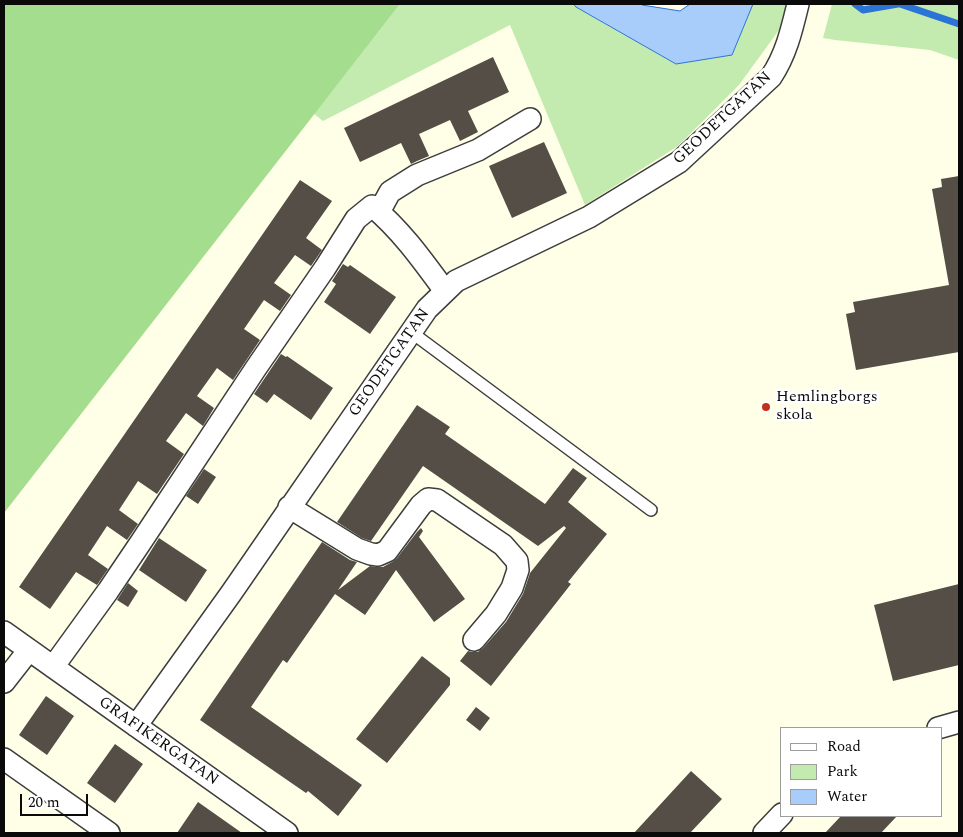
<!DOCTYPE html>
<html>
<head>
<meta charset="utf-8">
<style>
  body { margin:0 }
  #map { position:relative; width:963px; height:837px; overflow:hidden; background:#ffffe7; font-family:Spectral,serif }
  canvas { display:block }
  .frame { position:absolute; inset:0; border:5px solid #0a0a0a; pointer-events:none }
  .legend { position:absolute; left:780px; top:727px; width:162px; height:90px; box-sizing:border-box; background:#fff; border:1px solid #9d9d9d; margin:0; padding:6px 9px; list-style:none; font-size:15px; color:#0a0a0a }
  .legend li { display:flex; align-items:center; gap:10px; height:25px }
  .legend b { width:25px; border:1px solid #9d9d9d }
  .scale { position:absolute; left:20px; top:794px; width:68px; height:22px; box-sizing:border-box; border:2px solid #0a0a0a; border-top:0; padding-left:6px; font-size:15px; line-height:18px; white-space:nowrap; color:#0a0a0a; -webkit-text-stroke:4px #fff; paint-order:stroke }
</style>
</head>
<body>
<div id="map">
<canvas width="963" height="837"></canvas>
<div class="frame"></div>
<ul class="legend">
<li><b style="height:6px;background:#fff"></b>Road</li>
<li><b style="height:14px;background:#c4ebaf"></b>Park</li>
<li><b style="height:14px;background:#a8cdfb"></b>Water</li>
</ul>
<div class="scale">20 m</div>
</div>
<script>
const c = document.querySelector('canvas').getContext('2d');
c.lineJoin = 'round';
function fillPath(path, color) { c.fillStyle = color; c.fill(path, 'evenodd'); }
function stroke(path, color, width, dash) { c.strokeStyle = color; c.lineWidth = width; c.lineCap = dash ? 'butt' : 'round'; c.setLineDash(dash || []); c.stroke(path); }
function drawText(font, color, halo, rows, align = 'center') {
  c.font = font + ' Spectral,serif'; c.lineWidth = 5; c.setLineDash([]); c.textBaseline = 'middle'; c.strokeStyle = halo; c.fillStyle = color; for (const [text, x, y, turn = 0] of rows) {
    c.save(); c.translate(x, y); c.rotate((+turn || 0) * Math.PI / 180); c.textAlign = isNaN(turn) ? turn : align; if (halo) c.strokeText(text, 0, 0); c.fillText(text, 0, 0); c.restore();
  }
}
fillPath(new Path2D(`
  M400,4H574L576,7L676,64L732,55L753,4H788L782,26L739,85L678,146L585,205L510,25L323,121L314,114Z
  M832,4H959V60L930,50L835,40L823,38Z`), '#c4ebaf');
fillPath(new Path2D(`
  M4,4H400L4,513Z`), '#a3dd8d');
const water = new Path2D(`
  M574,4H641L642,5L680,11L690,4H753L732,55L676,64L576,7Z`);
fillPath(water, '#a8cdfb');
stroke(water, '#2a73d7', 1);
stroke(new Path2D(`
  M855,4L863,10L898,4
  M900,4L959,24`), '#2a73d7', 7);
fillPath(new Path2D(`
  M493,57L509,92L468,111L478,132L460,141L450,120L419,134L429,156L417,161L411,164L401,143L360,162L344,128Z
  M544,142L567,193L512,218L489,166Z
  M959,176V352L856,370L846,314L855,312L853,302L949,285L932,189L942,187L941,179Z
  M300,180L332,201L306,238L322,250L311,266L295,255L274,283L291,295L280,311L264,300L244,329L260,340L233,380L217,368L197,396L214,408L203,426L186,413L166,441L184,454L157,494L138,481L119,510L138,524L127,540L107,526L88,555L108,569L97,585L76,572L50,609L19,587Z
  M343,264L348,267L350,265L396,297L370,334L324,302L336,284L332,281Z
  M281,354L286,357L287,356L333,388L311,420L274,394L267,403L254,394Z
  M417,405L450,427L445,434L545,504L573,468L587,478L568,502L607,534L568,582L571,584L491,686L460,661L468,651L472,652H478L483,648L506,622L523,594L530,573L566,528L564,526L538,546L423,466L371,541L362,538L337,522Z
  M204,469L216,477L198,504L186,496Z
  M421,528L423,531L419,537L465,599L434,622L396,570L365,615L335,594L287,663L283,660L251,707L362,785L338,816L308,791L306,793L200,720L322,542L350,560L357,562L338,590L370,566L376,567H383L392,562L397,558L417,532Z
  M159,538L207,570L186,602L139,570Z
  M128,583L138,591L128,607L117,600Z
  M959,584V665L893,681L874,605Z
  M422,656L450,678V685L387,763L356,739Z
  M46,696L74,716L47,755L19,735Z
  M476,707L490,718L480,731L466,720Z
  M115,744L143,764L115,803L87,783Z
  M691,771L722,799L690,833H634Z
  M198,802L242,833H177Z
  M841,816H897L881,833H825Z`), '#544e46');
const service = new Path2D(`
  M411,332L651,510`);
const minor = new Path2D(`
  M379,212L390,192L417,175L478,150L530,119
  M289,507L357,549L371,554L378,555L387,551L421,505L428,499L437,500L503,545L517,561L518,570L512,588L496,614L474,640
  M4,632L287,833
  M53,667L108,591L141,542L256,368L325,268L356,219L372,206C401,230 423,261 445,291
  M4,682L29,650
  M136,726L232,592L427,309L456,281L589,217L679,162L771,77C786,55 792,29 798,4
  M938,728L959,722
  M4,759L109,833
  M764,833L782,814`);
stroke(service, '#3d3d3d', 14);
stroke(minor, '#3d3d3d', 24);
stroke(service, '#fff', 11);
stroke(minor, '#fff', 21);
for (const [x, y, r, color] of [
  [766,407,5,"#c3301a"]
]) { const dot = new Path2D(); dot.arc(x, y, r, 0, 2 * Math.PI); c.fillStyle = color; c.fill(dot); stroke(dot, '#fff', 2); }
drawText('16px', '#0a0a0a', '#fff', [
  ["GEODETGATAN",723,119,-43],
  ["GEODETGATAN",390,363,-55],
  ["GRAFIKERGATAN",158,742,35]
]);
drawText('16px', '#0a0a0a', '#fff', [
  ["Hemlingborgs",776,398],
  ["skola",776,416]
], 'left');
</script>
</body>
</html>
